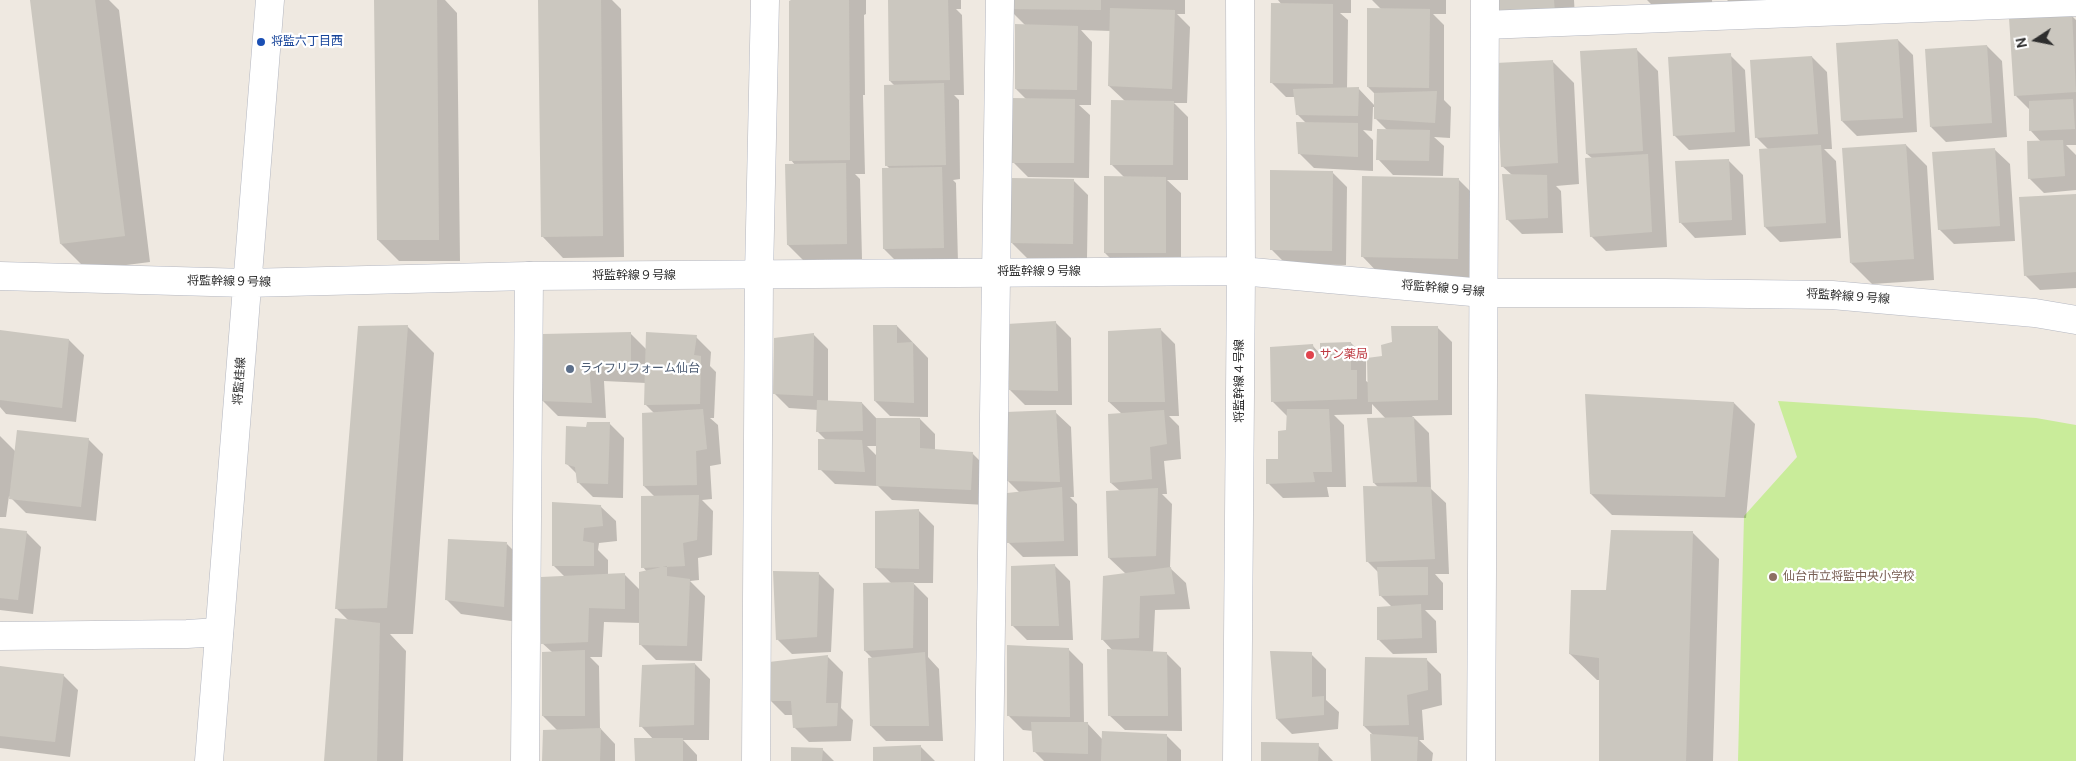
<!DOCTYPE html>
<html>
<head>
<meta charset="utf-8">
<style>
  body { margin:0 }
  #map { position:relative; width:2076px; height:761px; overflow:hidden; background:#efe9e1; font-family:"DM Sans",sans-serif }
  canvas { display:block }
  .north { position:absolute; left:2011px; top:15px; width:50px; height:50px; -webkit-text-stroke:4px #fff; paint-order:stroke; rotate:259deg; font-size:14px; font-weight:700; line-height:20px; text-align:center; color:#2e2e2e }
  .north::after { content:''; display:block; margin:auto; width:18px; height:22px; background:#2e2e2e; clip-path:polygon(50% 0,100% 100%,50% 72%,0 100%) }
</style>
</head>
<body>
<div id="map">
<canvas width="2076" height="761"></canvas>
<div class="north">N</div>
</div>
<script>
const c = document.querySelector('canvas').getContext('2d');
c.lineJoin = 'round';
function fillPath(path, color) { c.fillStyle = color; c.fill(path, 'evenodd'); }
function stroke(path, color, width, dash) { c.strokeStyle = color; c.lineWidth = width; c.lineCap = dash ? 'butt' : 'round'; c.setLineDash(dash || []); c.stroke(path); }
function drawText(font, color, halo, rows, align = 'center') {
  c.font = font + ' "DM Sans","Noto Sans JP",sans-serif'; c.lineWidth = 4.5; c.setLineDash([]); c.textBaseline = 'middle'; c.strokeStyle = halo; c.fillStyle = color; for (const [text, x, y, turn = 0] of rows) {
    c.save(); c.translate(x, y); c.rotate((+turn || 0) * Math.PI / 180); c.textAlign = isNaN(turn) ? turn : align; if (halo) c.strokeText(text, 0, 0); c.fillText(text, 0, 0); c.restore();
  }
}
fillPath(new Path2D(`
  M1778,401L2036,418L2076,425V761H1738L1744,516L1797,457Z`), '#c9ec9a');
fillPath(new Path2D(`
  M31,0H109L119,10L150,262L87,270L61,244Z
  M375,0H445L457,13L460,261H399L378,240Z
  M539,0H612L621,9L624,257L563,258L542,236Z
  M791,0H866V14L864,15L865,95H863L865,174H855L860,179L862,259L803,260L788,245L795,165L791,160Z
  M893,0H961V9H956L962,15L964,95H954L959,100L960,179L953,180L956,183L958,263L899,264L884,249L890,169L886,165L895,86L890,81Z
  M1008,0H1185V14H1177L1190,27L1187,103H1174L1188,117V180H1167L1181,193V268H1120L1105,253L1125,178L1111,164L1125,101L1109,86L1111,31L1081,30L1092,42L1091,105H1079L1090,115L1089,178L1028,177L1013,162L1026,99L1016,89L1026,26L1008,8Z
  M1278,0H1351V13H1340L1348,20L1347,89L1358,88L1375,106V94L1368,87L1381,9L1372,0H1446V14H1433L1444,25V100L1451,107L1450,138L1434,137L1444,146L1443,176L1393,175L1378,159L1388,131L1376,119L1375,107H1373L1372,131L1363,130L1373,140V171L1314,168L1299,153L1307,124L1297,114L1296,97H1286L1271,82L1282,5Z
  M1498,0H1574L1576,35L1521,38L1499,16Z
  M1647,0H1712L1713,10L1659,12Z
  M1727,0H1786L1733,6Z
  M2071,15L2076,20V145H2066L2076,155V190L2044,193L2029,178L2041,142L2031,131L2030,110L2016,96Z
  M1898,40L1913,55L1917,132L1857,136L1842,121Z
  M1987,46L2002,61L2007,137L1946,142L1931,127Z
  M1637,50L1658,71L1667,247L1606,251L1591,236L1593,159L1587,154Z
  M1730,55L1745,70L1750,146L1689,150L1674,135Z
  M1812,57L1827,72L1832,149H1824L1836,161L1841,238L1780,242L1765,227L1769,150L1756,137Z
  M1552,61L1574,83L1579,184L1556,186L1561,191L1563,233L1522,234L1507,219L1512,175L1502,166Z
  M1906,145L1927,166L1934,280L1872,284L1851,263Z
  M1994,149L2010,164L2015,241L1954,244L1939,229Z
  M1728,160L1743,175L1746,235L1695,238L1680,222Z
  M1332,172L1347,187L1346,265L1286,264L1271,249Z
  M1458,179L1480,201L1479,279L1383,278L1362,256Z
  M1073,180L1088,195L1087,258H1027L1012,243Z
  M2076,195V288L2040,290L2025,275Z
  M1056,323L1071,338L1072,405H1025L1010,390Z
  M407,326L434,353L413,634H390L406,651L403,761H326L349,621L336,608Z
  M897,326L928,358V417L890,416L875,401Z
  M1437,327L1452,342V415L1412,416L1429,433L1431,489L1446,503L1449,574H1435L1443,583V610H1425L1436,621L1437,653L1393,654L1378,639L1392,607L1380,595L1379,573L1367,561L1379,488L1374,483L1386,419L1372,404V414L1334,415L1344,425L1346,487H1327L1329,497L1283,498L1268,483L1279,460L1288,431V417L1272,401L1312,345L1321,355L1351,343L1366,358V381L1369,383L1383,358Z
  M1160,329L1175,344L1179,416H1169L1179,426L1181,459L1164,461L1167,494H1162L1172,504L1170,568L1186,583L1190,609L1155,610L1153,653H1166L1181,668L1182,731L1125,730L1109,715L1113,651L1102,639L1126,574L1109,558L1120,491L1111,483L1122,414L1109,402Z
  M0,332L69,340L84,355L76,422L6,414L0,407Z
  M630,333L647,350L696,337L711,352L710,366L716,372L714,418H710L718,425L721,464L710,466L712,499L702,500L713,511L712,555L698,558L699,580L690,581L705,596L702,661L656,660L641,645V623L604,622L602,657H590L599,666L600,728L615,744V761H544L558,731L543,716L552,652L542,643L565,577L553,565L600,506L616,521L617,541L599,543L598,550L608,560V575L624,574L640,590L647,572L643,567L655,497L644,486L655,414L645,404L646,383L604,381L606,418L558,416L543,401Z
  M813,334L828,349V402L862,403L877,419H920L935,434V451L972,453L987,468L986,505L892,500L878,486L835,484L820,469L827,441L818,432V410L789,408L774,393ZM867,446H877V456Z
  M1586,395L1734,403L1755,424L1746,518L1612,515L1591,494Z
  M1055,412L1071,427L1074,497H1070L1077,504L1078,556L1023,557L1008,542L1020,493L1008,481Z
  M609,423L624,438L623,498L593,497L578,482L577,474L567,464L588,429Z
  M0,436L16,452L88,439L103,454L96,521L26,513L9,496L6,517H0Z
  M919,511L934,526L933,583H913L928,598V657L939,669L943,741H886L871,726L873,659L865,651L892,584L876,568Z
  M0,529L26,532L41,547L33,614L0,610Z
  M1692,532L1719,559L1713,761H1600V680H1597L1570,654L1607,591Z
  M507,544L522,559L518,622L461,614L446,599Z
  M1055,566L1070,581L1073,640H1027L1012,625Z
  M819,574L834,589L831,652L792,654L777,639Z
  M1068,649L1083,664L1084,723H1087L1103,740L1166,735L1181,750V761H1044L1034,751L1033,731L1023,730L1008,715Z
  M1311,654L1326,669V700L1339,712L1338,729L1292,734L1277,719Z
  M828,657L843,672L841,708L853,720L851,741L809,742L794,727V715H785L770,700Z
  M1426,659L1441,674L1442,705L1422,710L1424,740H1419L1433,753L1432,761H1372L1374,736L1364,726Z
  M695,664L710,679L709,740H683L697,755V761H636L654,740L641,726L643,667Z
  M0,668L63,675L78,690L70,757L0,748Z
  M1318,745L1333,761H1262Z
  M921,747L935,761H874Z
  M822,749L834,761H792Z`), '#0003');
fillPath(new Path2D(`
  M30,0H95L125,236L60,244Z
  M374,0H437L439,240H377Z
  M538,0H601L603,236L541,237Z
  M791,0H849L850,160L789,161V1Z
  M888,0H948L950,80L889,81Z
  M1007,0H1101V10L1007,9Z
  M1497,0H1554L1555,14L1498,17Z
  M1271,3L1333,4V84L1270,83Z
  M1110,8L1175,10L1172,89L1108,86Z
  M1367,8L1430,9L1429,88L1367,87Z
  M2072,14L2076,92L2014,96L2009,18Z
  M1015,24L1078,26L1077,90L1015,89Z
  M1898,39L1903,118L1841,121L1836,43Z
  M1987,45L1992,123L1930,127L1925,49Z
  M1637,48L1643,151L1586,154L1580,51Z
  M1731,53L1735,132L1673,136L1668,57Z
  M1812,56L1818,134L1755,138L1750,60Z
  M1553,60L1558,163L1501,167L1496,63Z
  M944,83L946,165L885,166L884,85Z
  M1359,87L1358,116L1296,115L1293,89Z
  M1437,91L1435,123L1374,119V93Z
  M1012,98L1075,99L1074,163H1012Z
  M2073,99L2075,129L2029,131V101Z
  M1111,100L1174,101L1173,165H1110Z
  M1296,122L1358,123V157L1298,154Z
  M1377,129L1430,130L1429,161L1376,160Z
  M2063,140L2065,176L2028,179L2027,141Z
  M1906,144L1914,259L1850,263L1842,148Z
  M1821,145L1826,223L1764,227L1759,149Z
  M1995,148L2000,226L1938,230L1932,152Z
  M1648,154L1652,232L1590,237L1585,158Z
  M1729,159L1732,220L1679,223L1675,161Z
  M846,163L847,244L787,245L785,164Z
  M942,167L944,248L883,249L882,168Z
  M1270,170L1333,171L1332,251L1270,250Z
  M1502,174L1547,175L1548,218L1506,220Z
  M1104,176L1166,177V253H1104Z
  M1362,176L1459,178L1458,259L1361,257Z
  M1011,178L1074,179L1073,244L1011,243Z
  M2076,194V272L2024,276L2019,197Z
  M1056,321L1058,391L1009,390L1007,324Z
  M408,325L387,608L335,609L358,326Z
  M873,325H897V343L913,342L914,403L874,401Z
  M1391,326H1438V400L1368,402L1367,358L1382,356L1381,345L1392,342Z
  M1161,328L1165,402H1108V331Z
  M0,330L69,339L62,408L0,400Z
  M631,332V368L589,366L592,403L542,401L543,334Z
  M646,332L697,335L694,355L701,356L700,404L644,405Z
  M814,333L813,396L773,394L774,338Z
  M1351,342V370H1357V399L1271,402L1270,347L1313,344L1314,352L1320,353V343Z
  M1585,394L1734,402L1725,497L1590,494Z
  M817,400L862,402L863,431L816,432Z
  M703,409L707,449L696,451L697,485L643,486L642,413Z
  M1287,409H1329L1332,472H1313L1315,482L1266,484V459H1278V431L1286,430Z
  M1056,410L1060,482L1007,481L1006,412Z
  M1164,410L1167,444L1150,447L1152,479L1110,483L1108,414Z
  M1414,417L1417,482L1373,483L1367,418Z
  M876,418H920V448L973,452L971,490L876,486Z
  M587,422H610L608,484L577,483L575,467L565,464L566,426L586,427Z
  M17,430L89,438L81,507L9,499Z
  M818,439L862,440L865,472L818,470Z
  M1363,486L1431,487L1435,559L1366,562Z
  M1062,487L1064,541L1007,543V493Z
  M1158,488L1156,556L1108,558L1106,491Z
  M699,495L697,540L683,543L685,566L641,568V496Z
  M552,502L601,505L603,526L584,528L583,541L594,543V566H552Z
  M919,509V569L875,568V511Z
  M0,528L27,531L18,600L0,598Z
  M1611,530L1693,531L1686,761H1599V658L1569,654L1571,590H1606Z
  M448,539L507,542L504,607L445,600Z
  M1055,564L1059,626H1011V566Z
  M667,566V576L690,579L687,646L639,645V572Z
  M1171,567L1175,594L1140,596L1139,638L1101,640L1103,576Z
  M1377,567H1428V595L1379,596Z
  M773,571L819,572L817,637L776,640Z
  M625,573V609L589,608L588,642L541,644V577Z
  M914,582L913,648L864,651L863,583Z
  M1421,604L1422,638L1377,640V607Z
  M335,618L380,623L377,761H324Z
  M1007,645L1069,648L1070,717L1007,716Z
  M1107,649L1167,652L1168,716H1108Z
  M585,650V716H542V652Z
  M1270,651L1312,652V697L1324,696V715L1276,719Z
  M925,652L929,726H870L868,658Z
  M828,655L826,703H838L837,726L793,728L791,701H769V662Z
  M1365,657L1427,658L1428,690L1407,695L1409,725L1363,726Z
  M695,663L694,725L639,727L642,665Z
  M0,666L64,674L55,742L0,736Z
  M1031,722H1088V754L1033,752Z
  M601,728L600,761H542L543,730Z
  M1102,731L1167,734V761H1101Z
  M1370,734L1418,737L1417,761H1371Z
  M634,738H683V761H635Z
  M1261,742L1319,743L1318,761H1261Z
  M921,745V761H873V747Z
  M791,747L823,748L822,761H791Z`), '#cbc7bf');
const street = new Path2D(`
  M1485,25L2076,2
  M0,636L187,634L219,632
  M525,761L529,276
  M756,761L759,275L765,0
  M989,761L1000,0
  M1481,761L1485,0`);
const secondary = new Path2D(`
  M0,276L246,283L529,276L1241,271L1483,293H1665L1832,295L2035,313L2076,320
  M209,761L270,0
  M1237,761L1241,271L1240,0`);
stroke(street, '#b4b7c1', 29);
stroke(secondary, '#b4b7c1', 29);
stroke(street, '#fff', 28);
stroke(secondary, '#fff', 28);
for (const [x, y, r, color] of [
  [261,42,5,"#1a4fb4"],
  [1310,355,5,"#e0444e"],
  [570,369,5,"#5c6f8a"],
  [1773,577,5,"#8d6e63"]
]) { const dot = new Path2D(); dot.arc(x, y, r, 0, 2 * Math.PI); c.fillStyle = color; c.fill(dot); stroke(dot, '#fff', 2); }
drawText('12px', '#164399', '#fff', [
  ["将監六丁目西",271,42]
], 'left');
drawText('12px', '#2e2e2e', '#fff', [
  ["将監幹線９号線",1039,272],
  ["将監幹線９号線",634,276],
  ["将監幹線９号線",229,282,1],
  ["将監幹線９号線",1443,289,5],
  ["将監幹線９号線",1848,297,4],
  ["将監桂線",240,381,-86],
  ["将監幹線４号線",1240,381,-90]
]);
drawText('12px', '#be3a42', '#fff', [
  ["サン薬局",1320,355]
], 'left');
drawText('12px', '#4e5e75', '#fff', [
  ["ライフリフォーム仙台",580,369]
], 'left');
drawText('12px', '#785e54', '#fff', [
  ["仙台市立将監中央小学校",1783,577]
], 'left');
</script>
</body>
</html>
